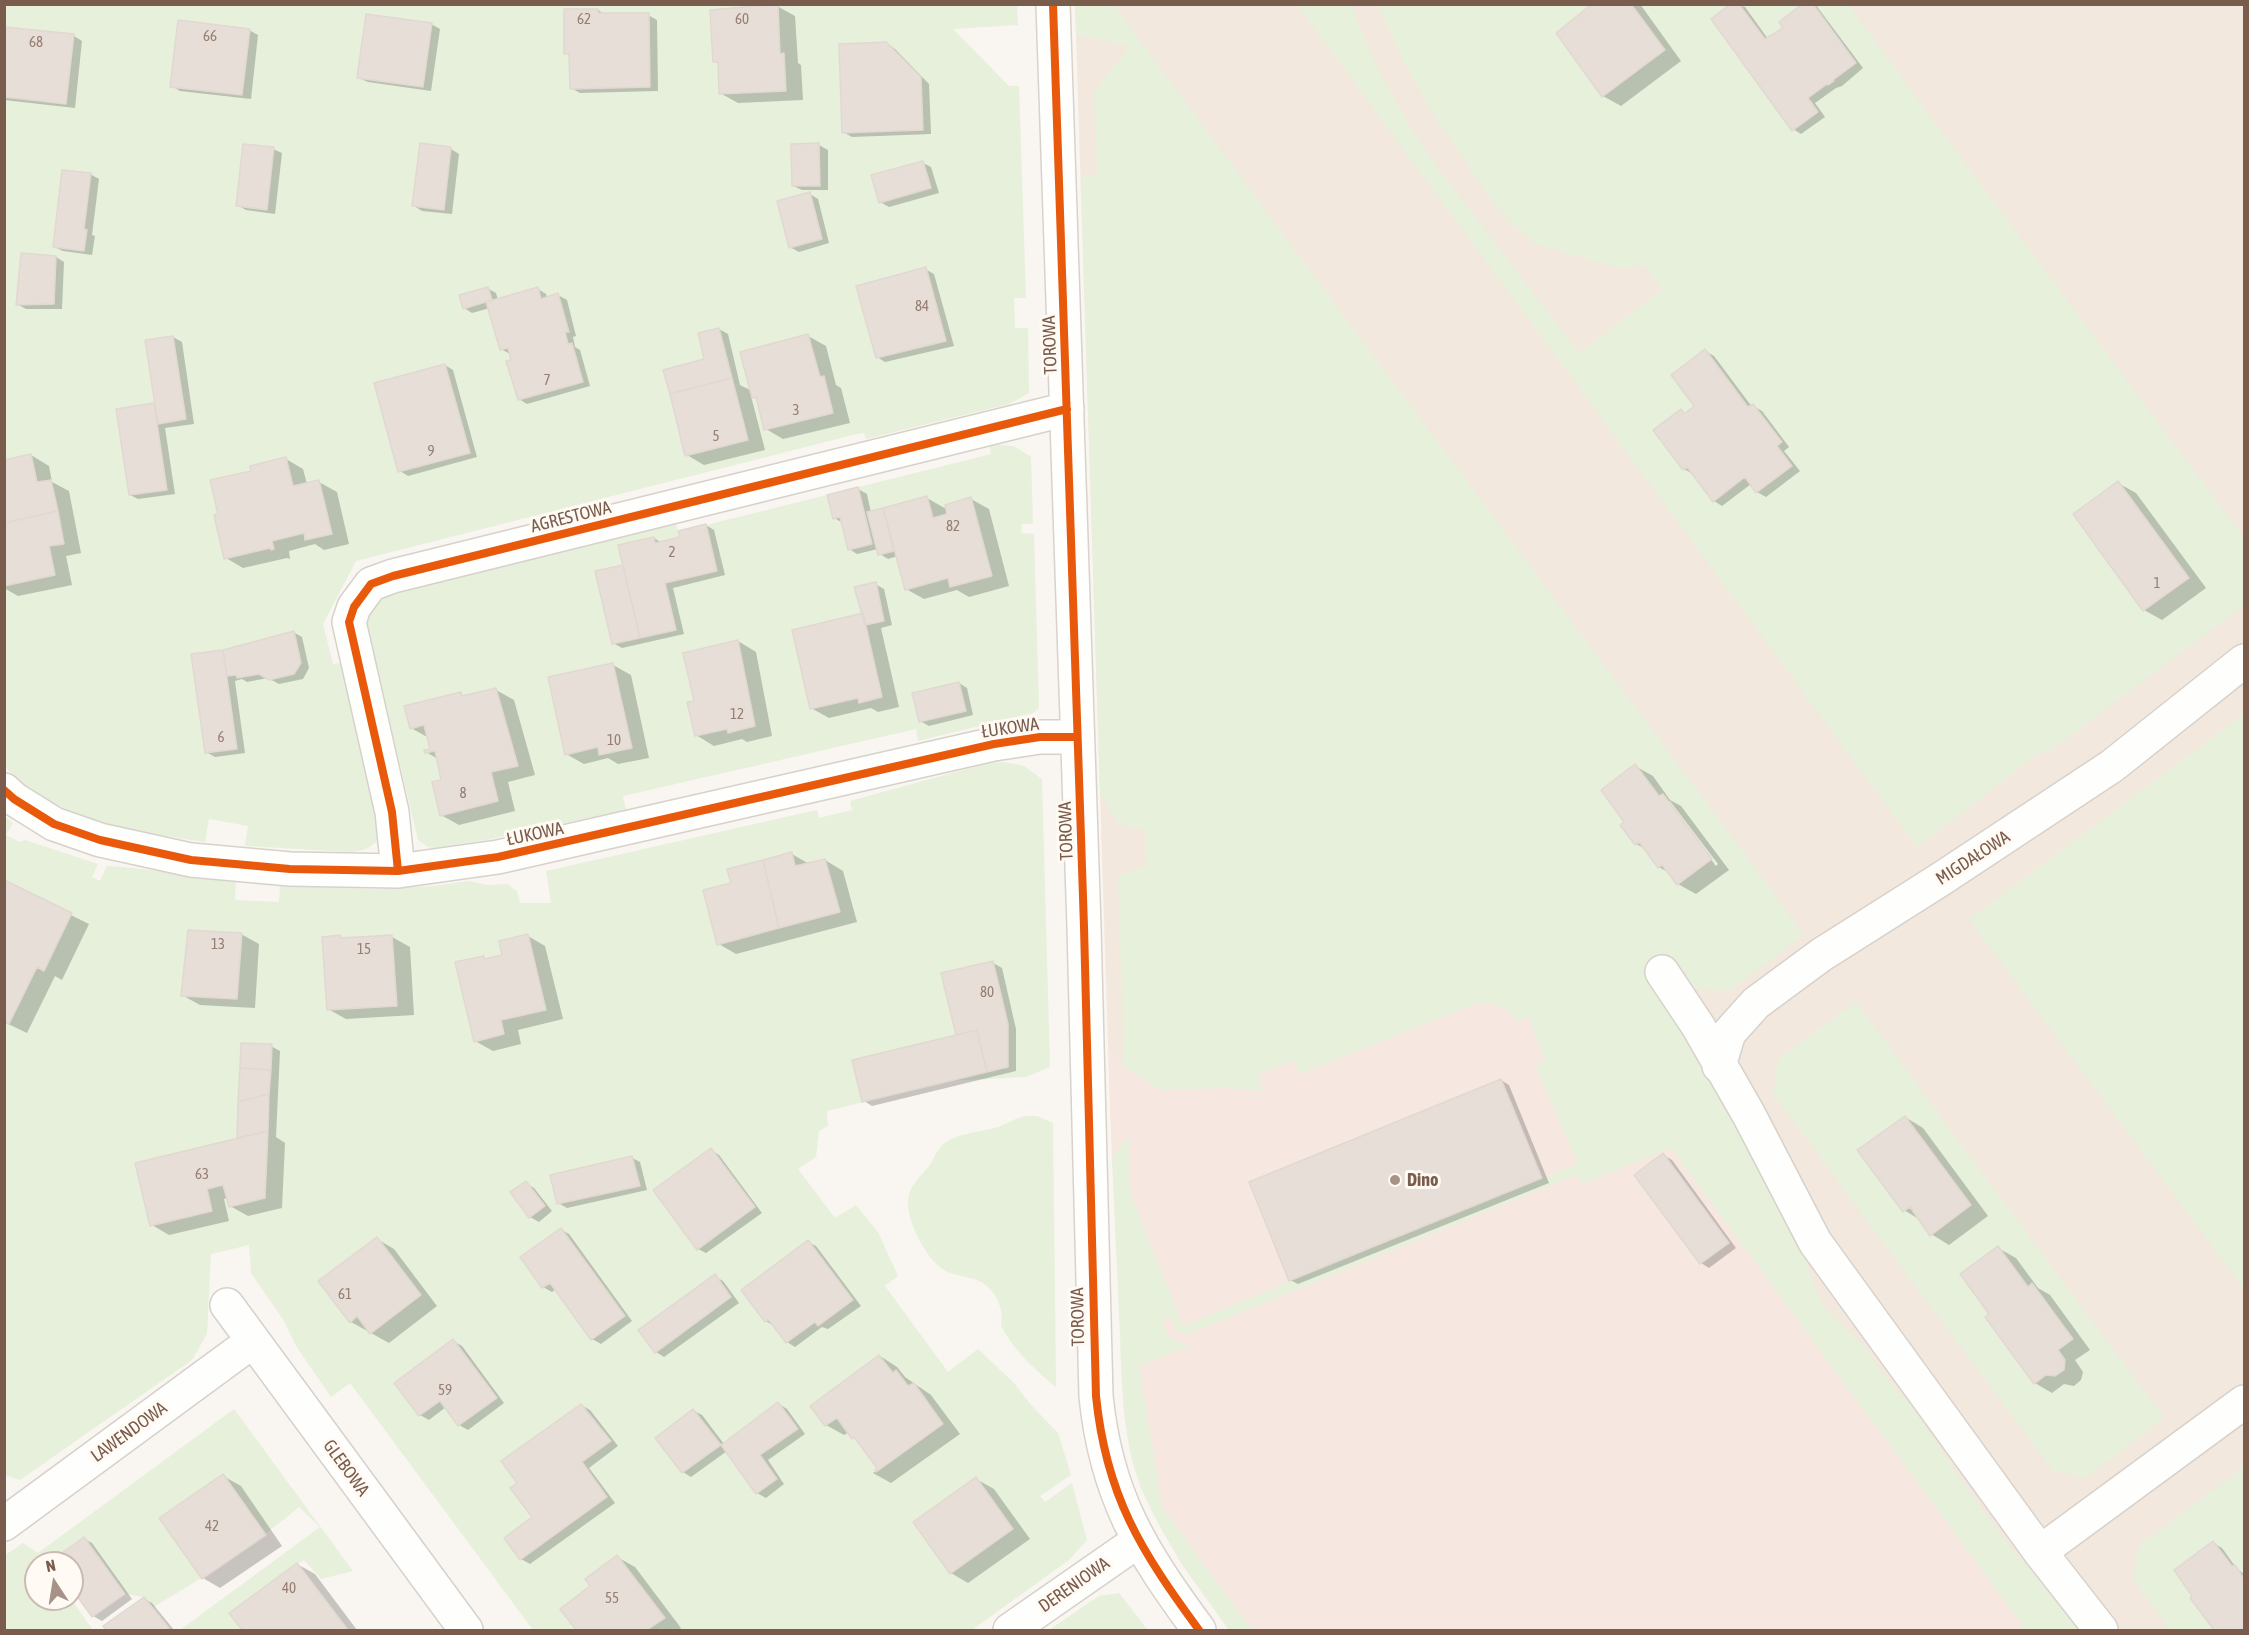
<!DOCTYPE html>
<html>
<head>
<meta charset="utf-8">
<style>
  body { margin:0 }
  #map { position:relative; width:2249px; height:1635px; overflow:hidden; background:#f9f5f0; font-family:"Asap Condensed",sans-serif }
  canvas { display:block }
  .frame { position:absolute; inset:0; border:6px solid #7a5c4d; pointer-events:none }
  .north { position:absolute; left:24px; top:1551px; width:60px; height:60px; box-sizing:border-box; background:#fffaf3; border:2px solid #cabbb1; border-radius:50%; rotate:348deg; font-size:16px; font-weight:700; line-height:24px; text-align:center; color:#7a5c4d }
  .north::after { content:''; display:block; margin:auto; width:21px; height:27px; background:#a69286; clip-path:polygon(50% 0,100% 100%,50% 72%,0 100%) }
</style>
</head>
<body>
<div id="map">
<canvas width="2249" height="1635"></canvas>
<div class="frame"></div>
<div class="north">N</div>
</div>
<script>
const c = document.querySelector('canvas').getContext('2d');
c.lineJoin = 'round';
function fillPath(path, color) { c.fillStyle = color; c.fill(path, 'evenodd'); }
function stroke(path, color, width, dash) { c.strokeStyle = color; c.lineWidth = width; c.lineCap = dash ? 'butt' : 'round'; c.setLineDash(dash || []); c.stroke(path); }
function drawText(font, color, halo, rows, align = 'center') {
  c.font = font + ' "Asap Condensed",sans-serif'; c.lineWidth = 6; c.setLineDash([]); c.textBaseline = 'middle'; c.strokeStyle = halo; c.fillStyle = color; for (const [text, x, y, turn = 0] of rows) {
    c.save(); c.translate(x, y); c.rotate((+turn || 0) * Math.PI / 180); c.textAlign = isNaN(turn) ? turn : align; if (halo) c.strokeText(text, 0, 0); c.fillText(text, 0, 0); c.restore();
  }
}
fillPath(new Path2D(`
  M1075,5H2244V1630H1229L1181,1563L1157,1520L1140,1486L1129,1437L1124,1408L1110,1107Z`), '#f2e8de');
fillPath(new Path2D(`
  M1510,952L1671,1148L2026,1630H1252L1162,1507L1139,1366L1125,1140L1115,1153L1112,1161L1108,1042L1111,1052L1123,1066Z`), '#f6e8e1');
fillPath(new Path2D(`
  M5,5H1017L1018,25L953,29L1009,86H1019L1026,298H1014L1015,328H1028L1029,393L1009,404L866,439L864,433L857,434L356,561L323,624L333,664L342,663L381,835C374,848 363,851 350,852L245,846L248,826L209,819L205,842C134,831 57,822 5,767Z
  M1075,5H1115L1136,36L1804,934L1729,991L1695,988L1678,1012L1692,1053L1757,1161L1796,1231L1815,1289L1824,1307L1864,1346L1891,1385L1910,1403L1974,1499L2016,1554L2083,1630H2026L1671,1148L1582,1184L1578,1174L1186,1335L1176,1330L1171,1317L1162,1320L1168,1336L1189,1346L1139,1366L1162,1507L1252,1630H1229C1197,1585 1162,1539 1141,1487C1122,1440 1122,1384 1120,1334C1117,1276 1115,1218 1112,1161L1120,1145L1129,1137L1130,1190L1132,1198L1183,1326L1282,1285L1289,1281L1578,1164L1535,1065L1546,1061L1528,1017L1517,1021C1505,1006 1491,999 1472,1005L1300,1074L1294,1060L1258,1074L1263,1089L1258,1091L1228,1088L1160,1090L1124,1067L1118,877L1146,866L1145,830L1121,825L1116,821L1100,793L1081,177L1097,175L1094,92L1129,46L1076,34Z
  M1297,5H1351L1377,67L1408,123L1440,171L1579,353L1662,290L1645,266L1618,268L1536,244L1513,225L1496,206L1435,117L1405,64L1378,5H1848L2244,538V605L2047,753L2043,750L1917,847Z
  M999,445L1014,446L1031,457L1033,524H1022L1021,533L1034,534L1039,708L1033,713L918,741L916,729L623,796L626,810L486,840L435,848L428,847L418,840L368,630L367,618L373,603L387,596L675,522L680,537L706,525L991,454L990,446Z
  M2244,714V1289L1969,919Z
  M1004,762L1024,766L1042,779L1050,1067L1026,1077L950,1081L827,1111L828,1126L819,1131L816,1157L798,1169L835,1218L856,1205L878,1232L898,1276L885,1286L948,1372L978,1349L1014,1383L1031,1405L1058,1433L1071,1475L1040,1496L1045,1502L1072,1483L1087,1540L1069,1560L972,1630H533L350,1383L331,1397L296,1346L284,1321L251,1273L249,1245L211,1254L207,1334L192,1360L20,1480L5,1475V817L13,823L6,835L20,842L25,840L98,864L92,877L100,881L107,866C150,868 193,877 236,882L235,900L279,902L280,886L380,889L433,886L469,881L487,885L507,884L517,891L520,903H551L546,871L817,810L819,818L852,810L850,801L989,763Z
  M1856,1002L2164,1418L2086,1478L2053,1471L1773,1094L1778,1059Z
  M1028,1116H1037L1053,1123L1056,1387C1033,1368 1015,1352 1001,1326C1005,1310 995,1288 979,1281C968,1276 954,1276 944,1270C925,1258 903,1216 909,1194C913,1182 922,1175 930,1165C933,1160 935,1154 939,1149C952,1132 979,1133 998,1127C1009,1123 1016,1117 1028,1116Z
  M234,1409L353,1571L321,1579L304,1560L229,1612L242,1630H180L320,1527L299,1507C253,1546 204,1577 152,1608L144,1597L125,1594L83,1537L52,1560L39,1554L45,1563H36V1599H71L93,1630H5L4,1556L23,1543L38,1553Z
  M2244,1467V1630H2170L2133,1580L2138,1547Z
  M1119,1593L1148,1630H1049L1099,1596Z`), '#e7f0db');
fillPath(new Path2D(`
  M1594,4H1640L1681,61L1621,106L1603,96Z
  M1733,4L1745,7L1768,39L1785,28L1805,4H1815L1863,68L1842,86L1836,88L1815,103L1825,117L1801,134L1793,129Z
  M777,6L795,16L798,63L801,65L803,100L738,103L720,93L719,64L714,61Z
  M598,10L606,15H648L657,20L658,91L580,93L571,88L570,56L566,53Z
  M431,24L440,29L431,91L368,82L359,78Z
  M4,28L74,36L82,41L75,108L4,100Z
  M249,30L258,35L251,99L180,91L172,86Z
  M886,43L895,49L929,84L931,134L852,137L843,132Z
  M421,145L451,149L459,154L452,214L422,211L414,206Z
  M793,145H819L828,150V190H802L793,186Z
  M273,149L282,153L275,214L246,210L237,205Z
  M923,163L931,167L939,193L889,207L880,202Z
  M90,174L99,179L92,235L95,236L92,255L63,251L54,247Z
  M810,194L818,199L829,243L799,252L790,247Z
  M56,257L64,262L62,309H26L17,304Z
  M925,269L934,274L954,346L885,362L877,357Z
  M487,288L496,293L498,300L538,289L546,294L547,298L558,295L567,300L576,336L573,337L575,347L580,350L590,386L527,404L519,399L513,361L510,354L501,349L490,308L472,313L464,308Z
  M719,329L728,334L740,385L752,391L808,336L826,346L836,385L841,388L850,423L783,439L766,429L757,399L751,396L765,450L704,465L687,455L706,360Z
  M173,337L182,342L194,424L165,428L175,494L138,499L130,495L117,410L156,404L146,341Z
  M1705,351L1714,356L1752,407L1753,406L1762,411L1789,447L1784,451L1800,471L1766,497L1757,492L1751,484L1722,506L1714,501L1693,474L1684,469L1655,430L1681,411L1686,414L1696,406Z
  M445,365L453,370L477,457L408,476L400,471Z
  M31,455L49,466L52,482L69,491L81,553L66,556L72,585L18,596L4,588V461Z
  M286,459L303,469L307,484L319,482L337,492L349,544L324,550L315,544L289,551L290,559L287,558L243,568L226,558L220,515L253,472Z
  M2118,483L2136,493L2206,588L2162,620L2144,610Z
  M858,489L867,494L871,513L927,498L948,510L971,499L989,509L1009,586L969,597L957,590L924,599L906,589L898,556L888,559L880,554L878,549L857,554L849,549L843,523L834,518Z
  M706,525L714,530L725,575L673,588L684,634L622,648L613,643L625,566L654,538L662,543L681,539Z
  M875,584L884,589L892,625L881,628L899,707L878,712L871,708L829,718L811,708L865,614Z
  M293,632L302,637L309,668L303,679L279,684L268,678L247,682L242,679L235,681L245,753L215,757L206,752L193,656L231,651Z
  M738,641L756,652L772,736L747,742L742,739L714,746L696,735V702Z
  M613,665L631,675L649,758L618,764L608,758L584,764L566,754Z
  M959,683L967,688L973,715L929,726L920,721Z
  M496,690L514,700L535,775L508,782L515,811L459,825L441,815L443,781L438,759L426,752L431,750L429,738L411,728L461,694L466,697Z
  M1635,766L1653,776L1670,800L1681,806L1729,870L1696,894L1678,884L1671,874L1659,867L1646,849L1636,844L1626,823ZM1666,801H1670L1718,864L1716,866Z
  M792,854L809,864L825,860L843,871L857,922L736,954L719,944L733,884Z
  M4,882L89,924L62,980L55,976L27,1033L4,1022Z
  M241,934L259,944L255,1008L200,1005L182,995Z
  M528,936L545,946L563,1019L518,1030L521,1044L493,1051L475,1041L483,957L487,960L503,956Z
  M392,937L410,947L414,1015L346,1019L328,1009L324,938Z
  M993,963L1002,968L1016,1029V1071L872,1106L864,1101L958,1037L942,974Z
  M271,1046L280,1051L276,1137L285,1143L282,1208L248,1216L230,1206L228,1198L224,1199L229,1221L169,1235L152,1225L241,1139L238,1137Z
  M1501,1080L1509,1085L1549,1183L1298,1284L1290,1280Z
  M1905,1117L1923,1128L1988,1216L1949,1245L1931,1234L1922,1221L1904,1210Z
  M711,1150L719,1155L762,1213L706,1253L698,1249Z
  M1663,1155L1672,1160L1736,1248L1709,1268L1701,1263Z
  M632,1158L640,1162L647,1190L567,1208L558,1203Z
  M526,1183L534,1188L552,1211L539,1222L530,1217L512,1193Z
  M561,1230L569,1234L632,1321L601,1344L592,1339L556,1289L552,1292L543,1287Z
  M377,1239L394,1249L437,1306L389,1343L351,1322Z
  M808,1242L816,1246L861,1306L828,1329L822,1327L795,1347L787,1342L774,1326L766,1321L743,1291Z
  M1998,1248L2016,1258L2038,1288L2050,1295L2090,1350L2075,1360L2083,1372L2081,1380L2074,1386L2064,1384L2052,1393L2035,1383L1991,1315Z
  M714,1276L723,1281L739,1303L664,1357L656,1352Z
  M453,1341L462,1346L504,1403L468,1430L459,1425L446,1407L429,1420L420,1415Z
  M880,1356L897,1367L905,1377L931,1395L960,1434L891,1483L873,1473L879,1468L859,1441L849,1432L844,1435L826,1425Z
  M779,1404L787,1409L805,1434L768,1460L784,1484L766,1498L757,1493L727,1451L691,1477L683,1472L694,1411L702,1415L724,1444Z
  M581,1405L590,1410L618,1446L589,1468L615,1503L530,1564L521,1559L506,1538L534,1518Z
  M223,1476L241,1486L282,1546L220,1588L203,1578Z
  M976,1479L994,1489L1030,1539L968,1583L951,1573Z
  M84,1539L92,1543L132,1599L102,1621L93,1616L72,1586V1563H56Z
  M2213,1543L2222,1548L2237,1569L2244,1574V1630H2216L2192,1598Z
  M617,1557L635,1567L681,1628L678,1630H578L562,1610L593,1586Z
  M297,1564L315,1574L357,1630H244L231,1613Z
  M144,1599L152,1603L174,1630H108L105,1627Z`), '#0003');
const building = new Path2D(`
  M778,4L780,54L784,53L786,91L719,94L718,62H713L710,10Z
  M1592,4H1631L1665,50L1602,97L1556,33Z
  M1730,4H1739L1765,39L1783,28L1779,22L1802,4H1813L1856,63L1833,80L1834,81L1828,85L1827,84L1808,98L1818,112L1792,131L1711,19Z
  M564,9H598V13H649L650,87L570,89L569,54H564Z
  M366,14L432,23L423,87L357,78Z
  M178,20L250,29L242,95L170,87Z
  M4,27L74,34L66,104L4,97Z
  M886,42L921,77L923,130L842,133L839,44Z
  M420,143L451,147L444,210L412,206Z
  M819,143L820,186H792L791,144Z
  M243,144L274,147L267,210L236,206Z
  M923,161L931,188L879,203L871,175Z
  M62,170L91,173L84,229L87,230L84,251L53,247Z
  M810,192L822,239L789,248L777,201Z
  M21,253L56,256L54,304L16,305Z
  M926,267L946,341L876,358L856,286Z
  M488,287L492,300L463,309L459,295Z
  M538,287L541,299L558,293L569,332H565L568,344L572,343L583,382L518,400L506,361L511,360L508,348L500,350L486,302Z
  M719,328L732,378L670,394L663,370L704,359L698,333Z
  M808,334L820,377L824,376L833,413L764,430L756,397L752,398L740,352Z
  M173,336L186,419L158,424L145,340Z
  M1705,349L1748,407L1753,404L1782,442L1777,446L1792,466L1756,493L1745,477L1713,502L1687,467L1683,470L1653,430L1681,409L1684,414L1694,406L1671,375Z
  M445,364L470,453L398,472L374,383Z
  M732,378L748,440L685,456L670,394Z
  M154,403L167,490L129,495L116,409Z
  M31,454L37,482L51,480L58,511L4,523V460Z
  M286,457L293,486L319,480L332,534L305,540L304,533L272,541L274,549L271,550L270,548L224,559L214,515L218,514L210,480L251,471L250,466Z
  M2118,481L2189,578L2143,611L2073,514Z
  M858,487L872,544L848,550L840,517L833,519L827,495Z
  M927,496L933,518L947,514L945,505L971,497L992,576L950,587L948,578L905,590L883,508Z
  M883,508L894,551L878,555L867,512Z
  M58,511L64,544L49,546L55,575L4,586V523Z
  M706,524L717,571L665,583L676,630L640,638L618,545L654,537L655,543L680,537L678,531Z
  M623,565L640,638L612,644L595,571Z
  M876,582L884,621L865,625L854,587Z
  M863,613L882,697L859,703L858,698L810,709L792,630Z
  M294,631L301,663L294,674L269,680L259,674L237,678L236,675L227,676L223,650Z
  M738,640L755,726L728,733L727,729L695,736L687,702L694,701L683,653Z
  M223,650L237,749L205,753L191,654Z
  M613,663L632,748L599,755L598,747L565,755L548,677Z
  M959,682L966,711L919,722L912,693Z
  M496,688L518,766L491,772L498,801L440,816L432,782L441,780L435,751L425,753L424,750L430,749L424,725L410,729L404,706L461,692L462,696Z
  M1635,764L1659,796L1663,794L1712,859L1677,885L1662,865L1658,868L1639,842L1635,845L1620,825L1624,822L1601,790Z
  M792,852L795,866L825,859L840,912L779,928L763,860Z
  M763,860L779,928L717,945L703,890L731,883L727,869Z
  M4,880L72,913L44,971L37,967L9,1024L4,1022Z
  M188,930L242,933L237,999L181,996Z
  M528,934L546,1010L501,1020L504,1034L474,1042L455,962L484,956V959L502,955L499,941Z
  M340,935L341,938L392,935L397,1006L327,1010L322,937Z
  M993,961L1008,1024V1067L987,1072L977,1030L956,1035L941,973Z
  M977,1030L987,1072L862,1102L852,1060Z
  M241,1043L272,1044L271,1070L240,1068Z
  M240,1068L271,1070L269,1094L238,1102Z
  M1501,1079L1542,1178L1289,1281L1249,1182Z
  M269,1094L268,1131L237,1138L238,1102Z
  M1905,1116L1971,1205L1930,1236L1910,1207L1903,1212L1857,1150Z
  M268,1131L265,1198L229,1207L223,1185L207,1189L212,1211L150,1226L135,1163Z
  M711,1148L755,1207L697,1250L653,1190Z
  M1663,1153L1729,1243L1700,1264L1634,1175Z
  M632,1156L640,1186L557,1204L550,1175Z
  M526,1181L545,1206L529,1218L510,1192Z
  M561,1228L625,1316L591,1340L550,1283L542,1288L520,1257Z
  M377,1237L421,1295L370,1334L357,1316L350,1323L318,1281Z
  M808,1240L853,1300L818,1326L815,1322L786,1343L768,1319L765,1322L741,1290Z
  M1998,1246L2028,1287L2032,1283L2073,1339L2058,1350L2065,1360L2064,1370L2055,1376L2046,1375L2034,1384L1985,1317L1989,1314L1960,1274Z
  M715,1274L731,1297L655,1353L638,1330Z
  M453,1339L497,1398L458,1426L440,1401L419,1416L394,1383Z
  M879,1355L893,1373L896,1370L908,1386L914,1383L943,1424L876,1472L875,1470L877,1468L854,1437L852,1439L837,1418L825,1426L810,1406Z
  M778,1402L798,1429L760,1455L777,1479L756,1494L721,1445Z
  M581,1404L611,1441L582,1462L607,1497L520,1560L504,1538L532,1517L510,1488L517,1483L501,1461Z
  M693,1409L721,1445L682,1473L655,1438Z
  M223,1474L266,1535L202,1579L159,1518Z
  M976,1477L1013,1529L950,1574L913,1522Z
  M84,1537L125,1594L92,1617L72,1589V1563H54L52,1560Z
  M2213,1541L2232,1566L2235,1565L2244,1579V1630H2214L2190,1598L2192,1596L2174,1570Z
  M617,1555L665,1618L647,1630H576L560,1609L590,1586L585,1579Z
  M297,1563L348,1630H242L229,1613Z
  M144,1597L169,1628L165,1630H106L103,1626Z`);
fillPath(building, '#e6ded7');
stroke(building, '#e2d8d2', 1.5);
const street = new Path2D(`
  M4,790L14,799L54,824L100,840L191,860L290,869L398,871L498,857L994,744L1040,737H1077
  M398,871L392,812L349,622L354,607L371,584L393,576L1067,409
  M1662,972L1698,1026L1749,1115L1815,1242L2040,1552L2101,1630
  M1719,1066L1729,1033L1756,1003L1821,955L1941,879L2112,766L2244,661
  M227,1305L466,1630
  M4,1524L253,1341
  M2040,1552L2244,1402
  M1010,1630L1138,1541`);
const secondary = new Path2D(`
  M1053,4L1084,927L1096,1396C1106,1496 1141,1551 1199,1630`);
stroke(street, '#d7d1cb', 36);
stroke(secondary, '#d9d2cb', 36);
stroke(street, '#fefefd', 33);
stroke(secondary, '#fefefd', 33);
stroke(new Path2D(`
  M1053,4L1084,927L1096,1396C1106,1496 1141,1551 1199,1630
  M4,790L14,799L54,824L100,840L191,860L290,869L398,871L498,857L994,744L1040,737H1077
  M398,871L392,812L349,622L354,607L371,584L393,576L1067,409`), '#e8590c', 8);
for (const [x, y, r, color] of [
  [1395,1180,6,"#a69286"]
]) { const dot = new Path2D(); dot.arc(x, y, r, 0, 2 * Math.PI); c.fillStyle = color; c.fill(dot); stroke(dot, '#fffaf3', 2); }
drawText('15px', '#977e72', null, [
  ["62",584,19],
  ["60",742,19],
  ["66",210,36],
  ["68",36,42],
  ["84",922,306],
  ["7",547,380],
  ["3",796,410],
  ["5",716,436],
  ["9",431,451],
  ["82",953,526],
  ["2",672,552],
  ["1",2157,583],
  ["12",737,714],
  ["6",221,737],
  ["10",614,740],
  ["8",463,793],
  ["13",218,944],
  ["15",364,949],
  ["80",987,992],
  ["63",202,1174],
  ["61",345,1294],
  ["59",445,1390],
  ["42",212,1526],
  ["40",289,1588],
  ["55",612,1598]
]);
drawText('18px', '#7a5c4d', '#fffaf3', [
  ["TOROWA",1050,345,-92],
  ["AGRESTOWA",571,517,-14],
  ["ŁUKOWA",1010,728,-8],
  ["TOROWA",1066,831,-92],
  ["ŁUKOWA",535,834,-12],
  ["MIGDAŁOWA",1973,858,-33],
  ["TOROWA",1078,1317,-91],
  ["LAWENDOWA",129,1432,-36],
  ["GLEBOWA",346,1468,54],
  ["DERENIOWA",1074,1585,-35]
]);
drawText('bold 18px', '#7a5c4d', '#fffaf3', [
  ["Dino",1407,1180]
], 'left');
</script>
</body>
</html>
